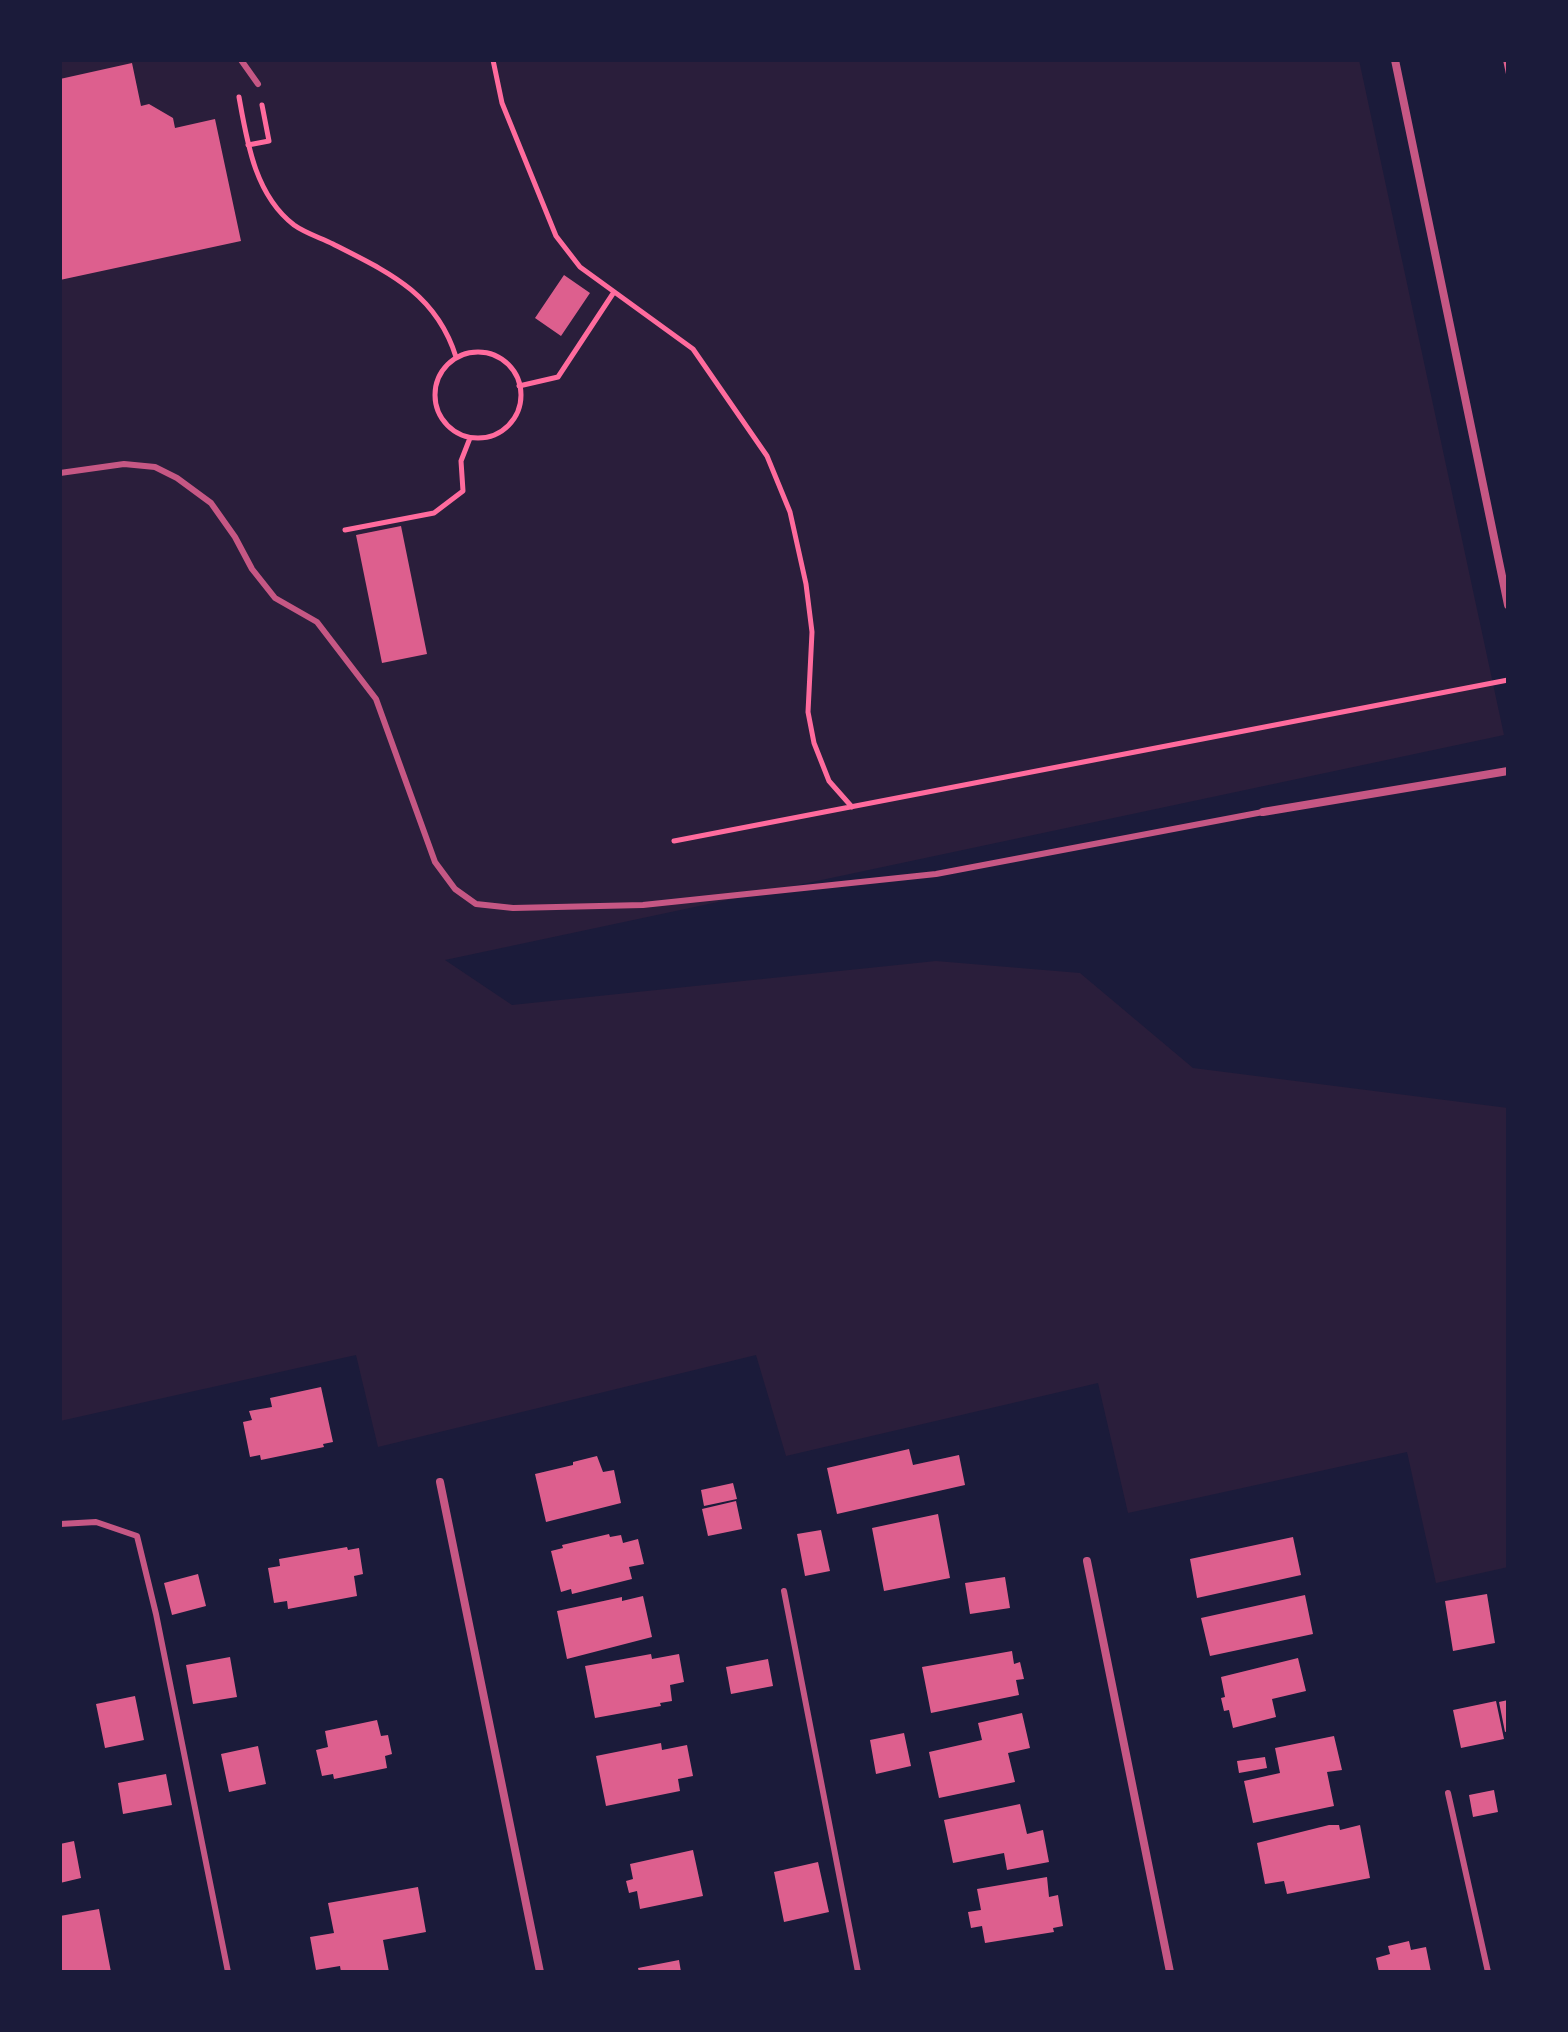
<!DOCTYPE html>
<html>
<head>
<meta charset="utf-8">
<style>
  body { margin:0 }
  #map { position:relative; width:1568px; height:2032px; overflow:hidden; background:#1b1b3a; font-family:"Varela Round",sans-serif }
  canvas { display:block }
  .frame { position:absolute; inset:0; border:62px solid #1b1b3a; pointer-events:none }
</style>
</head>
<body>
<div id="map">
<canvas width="1568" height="2032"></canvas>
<div class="frame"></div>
</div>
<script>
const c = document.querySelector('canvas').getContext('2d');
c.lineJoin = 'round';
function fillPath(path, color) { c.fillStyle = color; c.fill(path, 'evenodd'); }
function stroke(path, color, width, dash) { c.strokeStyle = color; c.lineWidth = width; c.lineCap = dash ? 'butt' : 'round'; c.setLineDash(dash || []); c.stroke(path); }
fillPath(new Path2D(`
  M60,60H1359L1504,735L445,960L512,1005L936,961L1080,973L1193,1068L1508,1108V1567L1436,1583L1407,1452L1128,1513L1098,1383L786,1456L756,1355L378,1447L356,1355L60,1421Z`), '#2a1e3b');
fillPath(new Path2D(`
  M1503,60H1508V79H1507Z
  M132,63L141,106L149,104L173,118L175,128L215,119L241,241L60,280V79Z
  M564,275L590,293L561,336L535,318Z
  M401,526L427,654L382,663L356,535Z
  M321,1387L333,1442L323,1444L324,1447L261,1460L260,1455L250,1457L243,1422L252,1420L249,1411L272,1407L270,1398Z
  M909,1449L913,1465L959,1455L965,1485L837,1514L827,1468Z
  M597,1456L603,1472L614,1470L621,1503L546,1522L535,1474L573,1465V1462Z
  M733,1483L737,1499L704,1506L701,1490Z
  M736,1501L742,1529L708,1536L702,1509Z
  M938,1514L950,1578L884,1591L872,1528Z
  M821,1530L830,1571L805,1576L797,1534Z
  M609,1534L610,1537L621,1535L623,1543L638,1539L644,1564L629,1567L632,1579L572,1594L571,1589L561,1592L551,1551L563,1548L562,1545Z
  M1293,1537L1301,1575L1197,1598L1190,1559Z
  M347,1547L348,1550L359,1548L363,1574L354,1576L357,1596L288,1609L287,1601L274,1603L268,1568L280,1566L279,1559Z
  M198,1574L206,1606L172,1615L164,1583Z
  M1005,1577L1010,1608L970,1614L965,1583Z
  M1487,1594L1495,1643L1453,1651L1445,1601Z
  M1305,1595L1313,1634L1210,1656L1201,1618Z
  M643,1596L652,1637L567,1659L557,1611L622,1597V1601Z
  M1012,1651L1014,1664L1020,1662L1024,1679L1016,1680L1019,1695L931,1713L922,1667Z
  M651,1654L652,1659L679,1654L684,1682L670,1685L672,1701L660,1703L661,1706L595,1718L585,1666Z
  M230,1657L237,1697L193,1704L186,1665Z
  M1298,1658L1306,1691L1272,1699L1276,1717L1233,1728L1229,1710L1224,1711L1221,1698L1225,1697L1221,1677Z
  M768,1659L773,1686L731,1694L726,1667Z
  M135,1696L144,1740L105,1748L96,1704Z
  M1508,1700V1731L1505,1732L1499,1702Z
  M1496,1701L1504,1739L1461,1748L1453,1710Z
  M1022,1713L1030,1748L1008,1753L1015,1782L939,1798L929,1752L982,1740L978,1723Z
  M377,1720L381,1736L388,1735L392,1754L385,1756L387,1768L334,1779L333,1774L322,1776L316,1750L328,1747L325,1731Z
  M904,1733L911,1766L876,1774L870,1740Z
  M1334,1736L1342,1770L1327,1772L1334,1806L1253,1823L1244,1781L1280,1773L1275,1748Z
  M661,1743L662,1750L687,1745L693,1776L678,1779L680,1791L606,1806L596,1756Z
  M258,1746L266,1784L229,1792L221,1754Z
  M1265,1757L1267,1768L1239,1773L1237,1761Z
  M166,1774L172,1805L123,1814L118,1783Z
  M1494,1790L1498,1812L1473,1817L1469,1795Z
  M1020,1804L1027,1834L1043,1830L1049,1862L1007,1870L1004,1853L953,1863L944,1820Z
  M1329,1825H1339L1340,1830L1360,1825L1370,1878L1287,1894L1284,1881L1265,1884L1257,1843Z
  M74,1841L81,1878L60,1883V1844Z
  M693,1850L703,1896L640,1909L637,1891L629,1893L626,1881L633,1879L630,1864Z
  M818,1862L829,1912L784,1922L774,1872Z
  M1047,1877L1049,1897L1058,1895L1063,1926L1053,1928L1054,1932L985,1943L982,1926L971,1928L968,1912L981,1910L977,1889Z
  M418,1887L426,1932L383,1940L389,1972H341L340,1966L316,1970L310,1937L334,1933L328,1903Z
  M99,1909L111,1972H60V1916Z
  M1409,1941L1411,1950L1426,1947L1431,1972H1379L1376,1958L1390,1954L1388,1946Z
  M679,1960L681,1972H639L638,1968Z`), '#dd5f8e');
stroke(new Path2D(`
  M493,60L502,103L556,236L580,267L693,349L767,456L790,512L806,584L812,632L808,712L814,743L829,781L852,807
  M239,97C247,142 255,195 294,225C305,233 321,238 333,244C388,272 436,293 456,357
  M248,145L269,141L262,105
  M435 395a43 43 0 1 1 86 0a43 43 0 1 1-86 0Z
  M519,386L558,377L614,292
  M345,530L434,513L463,491L461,461L470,438
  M674,841L1508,680`), '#ff6b9d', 5);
stroke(new Path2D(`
  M241,60L258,84
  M60,473L124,464L155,467L177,478L211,503L235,537L252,569L275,598L317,622L376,699L435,862L455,889L476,904L513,908L643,905L936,874L1263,812
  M60,1524L96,1522L137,1536L156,1614L228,1972
  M784,1591L858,1972
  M1448,1793L1488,1972`), '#c65784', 6);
stroke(new Path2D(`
  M1395,60L1508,605
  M1263,812L1508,771
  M440,1482L540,1972
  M1087,1561L1170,1972`), '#c65784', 8);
</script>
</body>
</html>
